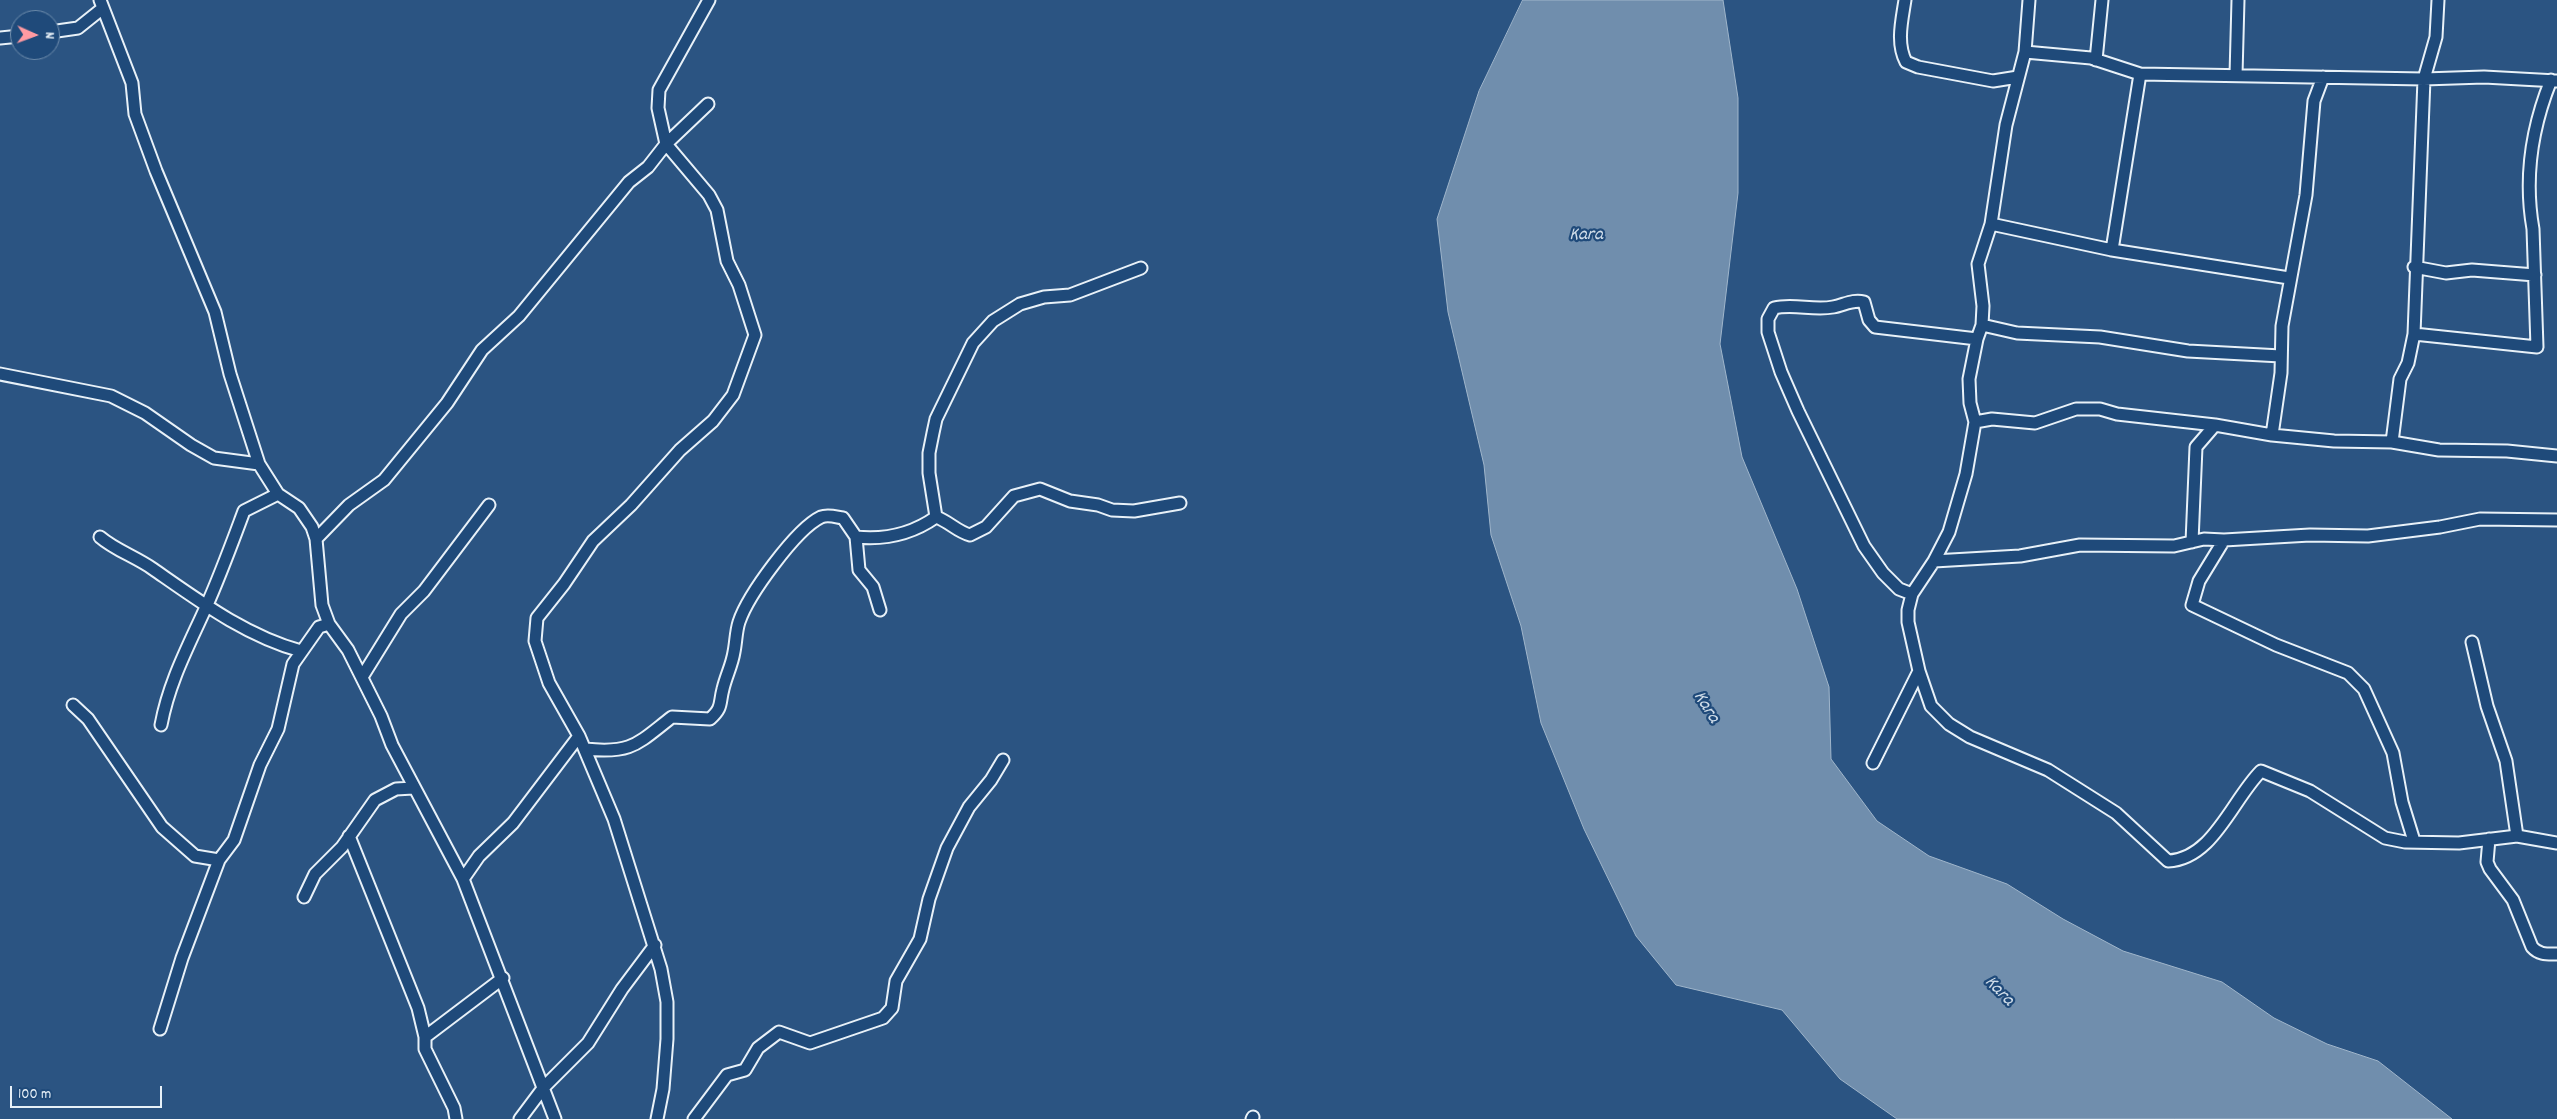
<!DOCTYPE html>
<html>
<head>
<meta charset="utf-8">
<style>
  body { margin:0 }
  #map { position:relative; width:2557px; height:1119px; overflow:hidden; background:#2b5482; font-family:Dekko,sans-serif }
  canvas { display:block }
  .north { position:absolute; left:10px; top:10px; width:50px; height:50px; box-sizing:border-box; background:#1f4a7a; border:1px solid #6f8dac; border-radius:50%; rotate:92deg; font-size:14px; font-weight:700; line-height:20px; text-align:center; color:#e8f1f8 }
  .north::after { content:''; display:block; margin:auto; width:18px; height:22px; background:#ff9aa2; clip-path:polygon(50% 0,100% 100%,50% 72%,0 100%) }
  .scale { position:absolute; left:10px; top:1086px; width:152px; height:22px; box-sizing:border-box; border:2px solid #e8f1f8; border-top:0; padding-left:6px; font-size:15px; line-height:18px; white-space:nowrap; color:#e8f1f8; -webkit-text-stroke:4px #1f4a7a; paint-order:stroke }
</style>
</head>
<body>
<div id="map">
<canvas width="2557" height="1119"></canvas>
<div class="north">N</div>
<div class="scale">100 m</div>
</div>
<script>
const c = document.querySelector('canvas').getContext('2d');
c.lineJoin = 'round';
function fillPath(path, color) { c.fillStyle = color; c.fill(path, 'evenodd'); }
function stroke(path, color, width, dash) { c.strokeStyle = color; c.lineWidth = width; c.lineCap = dash ? 'butt' : 'round'; c.setLineDash(dash || []); c.stroke(path); }
function drawText(font, color, halo, rows, align = 'center') {
  c.font = font + ' Dekko,sans-serif'; c.lineWidth = 4.5; c.setLineDash([]); c.textBaseline = 'middle'; c.strokeStyle = halo; c.fillStyle = color; for (const [text, x, y, turn = 0] of rows) {
    c.save(); c.translate(x, y); c.rotate((+turn || 0) * Math.PI / 180); c.textAlign = isNaN(turn) ? turn : align; if (halo) c.strokeText(text, 0, 0); c.fillText(text, 0, 0); c.restore();
  }
}
const water = new Path2D(`
  M1523,0H1723L1738,98V193L1720,344L1742,457L1797,589L1829,687L1831,759L1877,821L1929,856L2007,884L2063,919L2123,951L2222,982L2274,1018L2327,1044L2378,1061L2452,1119H1897L1840,1079L1782,1010L1676,985L1636,936L1584,829L1541,723L1521,626L1491,535L1484,465L1448,312L1437,219L1479,91Z`);
fillPath(water, '#708ead');
stroke(water, '#a0b6cb', 1);
const street = new Path2D(`
  M100,0L132,83L135,114L156,171L215,312L230,374L259,464L278,494L299,508L312,527L316,539L322,605L329,624L348,650L381,716L392,745L463,879L555,1119
  M1905,0C1902,20 1896,43 1906,62L1918,67L1993,81L2018,77
  M2029,0L2025,52L2006,125L1991,224L1978,264L1983,306L1982,325L1977,339L1969,379L1970,403L1975,422L1966,474L1949,532L1934,561L1912,594L1908,610V622L1919,671L1931,706L1949,724L1970,737L2048,770L2116,813L2168,861C2213,859 2232,800 2261,771L2310,791L2385,838L2405,842L2459,843L2517,836L2557,843
  M50,32L78,28L103,8
  M0,38L20,36
  M2025,52L2091,58L2140,74L2424,79L2484,77L2557,81
  M2096,60L2102,0
  M2236,75L2238,0
  M1991,224L2112,250L2289,278
  M2112,250L2140,74
  M2414,267L2446,273L2472,270L2535,275
  M1982,325L2017,333L2100,337L2188,351L2281,356
  M2414,334L2537,347L2533,229C2524,178 2532,127 2551,80
  M0,374L111,396L145,413L191,445L214,458L259,464
  M1975,422L1992,419L2035,423L2076,409H2100L2117,414L2215,425L2272,435L2334,441L2392,442L2439,450L2507,451L2557,456
  M2272,435L2281,373L2282,326L2306,195L2314,101L2323,77
  M2392,442L2400,379L2408,363L2414,334L2424,79L2436,37L2438,0
  M936,517L929,473V453L933,433L936,419L973,343L993,321L1020,304L1044,297L1070,295L1141,268
  M100,537C115,550 136,557 153,569C199,601 246,636 301,651
  M856,537C885,540 912,534 936,517C950,522 956,531 970,535L986,527L1014,496L1040,489L1070,501L1098,505L1112,510L1134,511L1180,503
  M316,539L349,505L384,480L447,403L482,350L519,316L629,182L648,167L666,144L658,108L659,90L709,0
  M2224,540L2199,581L2192,605L2276,645L2348,673L2364,689L2393,753L2402,802L2414,841
  M2192,542L2196,447L2215,425
  M1934,561L2020,556L2080,545L2174,546L2204,539L2224,540L2310,535L2368,536L2440,527L2480,519L2557,520
  M1912,594L1899,589L1883,573L1864,546L1798,411L1781,372L1768,332V319L1774,308C1794,303 1813,311 1833,307C1844,305 1853,299 1864,302L1869,320L1875,327L1977,339
  M2472,642L2487,706L2506,761L2517,836
  M362,677L401,614L424,591L489,505
  M73,705L88,719L162,827L195,856L219,860
  M161,725C169,682 188,647 206,607C220,576 232,543 244,511L278,494
  M585,749C632,754 637,744 672,717L710,719C723,707 719,704 723,689C726,676 732,665 734,652C736,642 736,631 739,622C748,595 796,529 821,517C828,514 836,517 843,518L856,537L859,570L873,587L880,610
  M1873,763L1919,671
  M349,836L418,1008L425,1037V1049L454,1108L456,1119
  M2489,839L2487,862L2490,869L2513,900L2532,947C2539,955 2547,954 2557,954
  M463,879L479,856L513,823L579,736
  M304,897L315,874L342,847L375,800L396,789L413,788
  M160,1029L182,958L219,860L234,840L260,765L278,729L293,664L319,627L329,624
  M425,1037L503,978
  M520,1119L544,1087L588,1043L622,989L655,945
  M657,1119L663,1089L667,1039V1002L661,969L614,819L579,736L549,683L535,641L537,618L564,584L593,541L631,505L680,450L713,421L733,395L755,335L739,285L727,261L717,210L709,195L666,144L708,104
  M694,1119L727,1075L745,1070L758,1048L779,1032L810,1043L883,1018L892,1008L896,981L920,939L929,899L947,848L969,807L991,780L1003,760
  M1252,1119L1253,1117`);
stroke(street, '#e8f1f8', 15);
stroke(street, '#1f4a7a', 11);
drawText('italic 19px', '#d0dde9', '#1f4a7a', [
  ["Kara",1586,236],
  ["Kara",1705,708,58],
  ["Kara",1998,992,46]
]);
</script>
</body>
</html>
